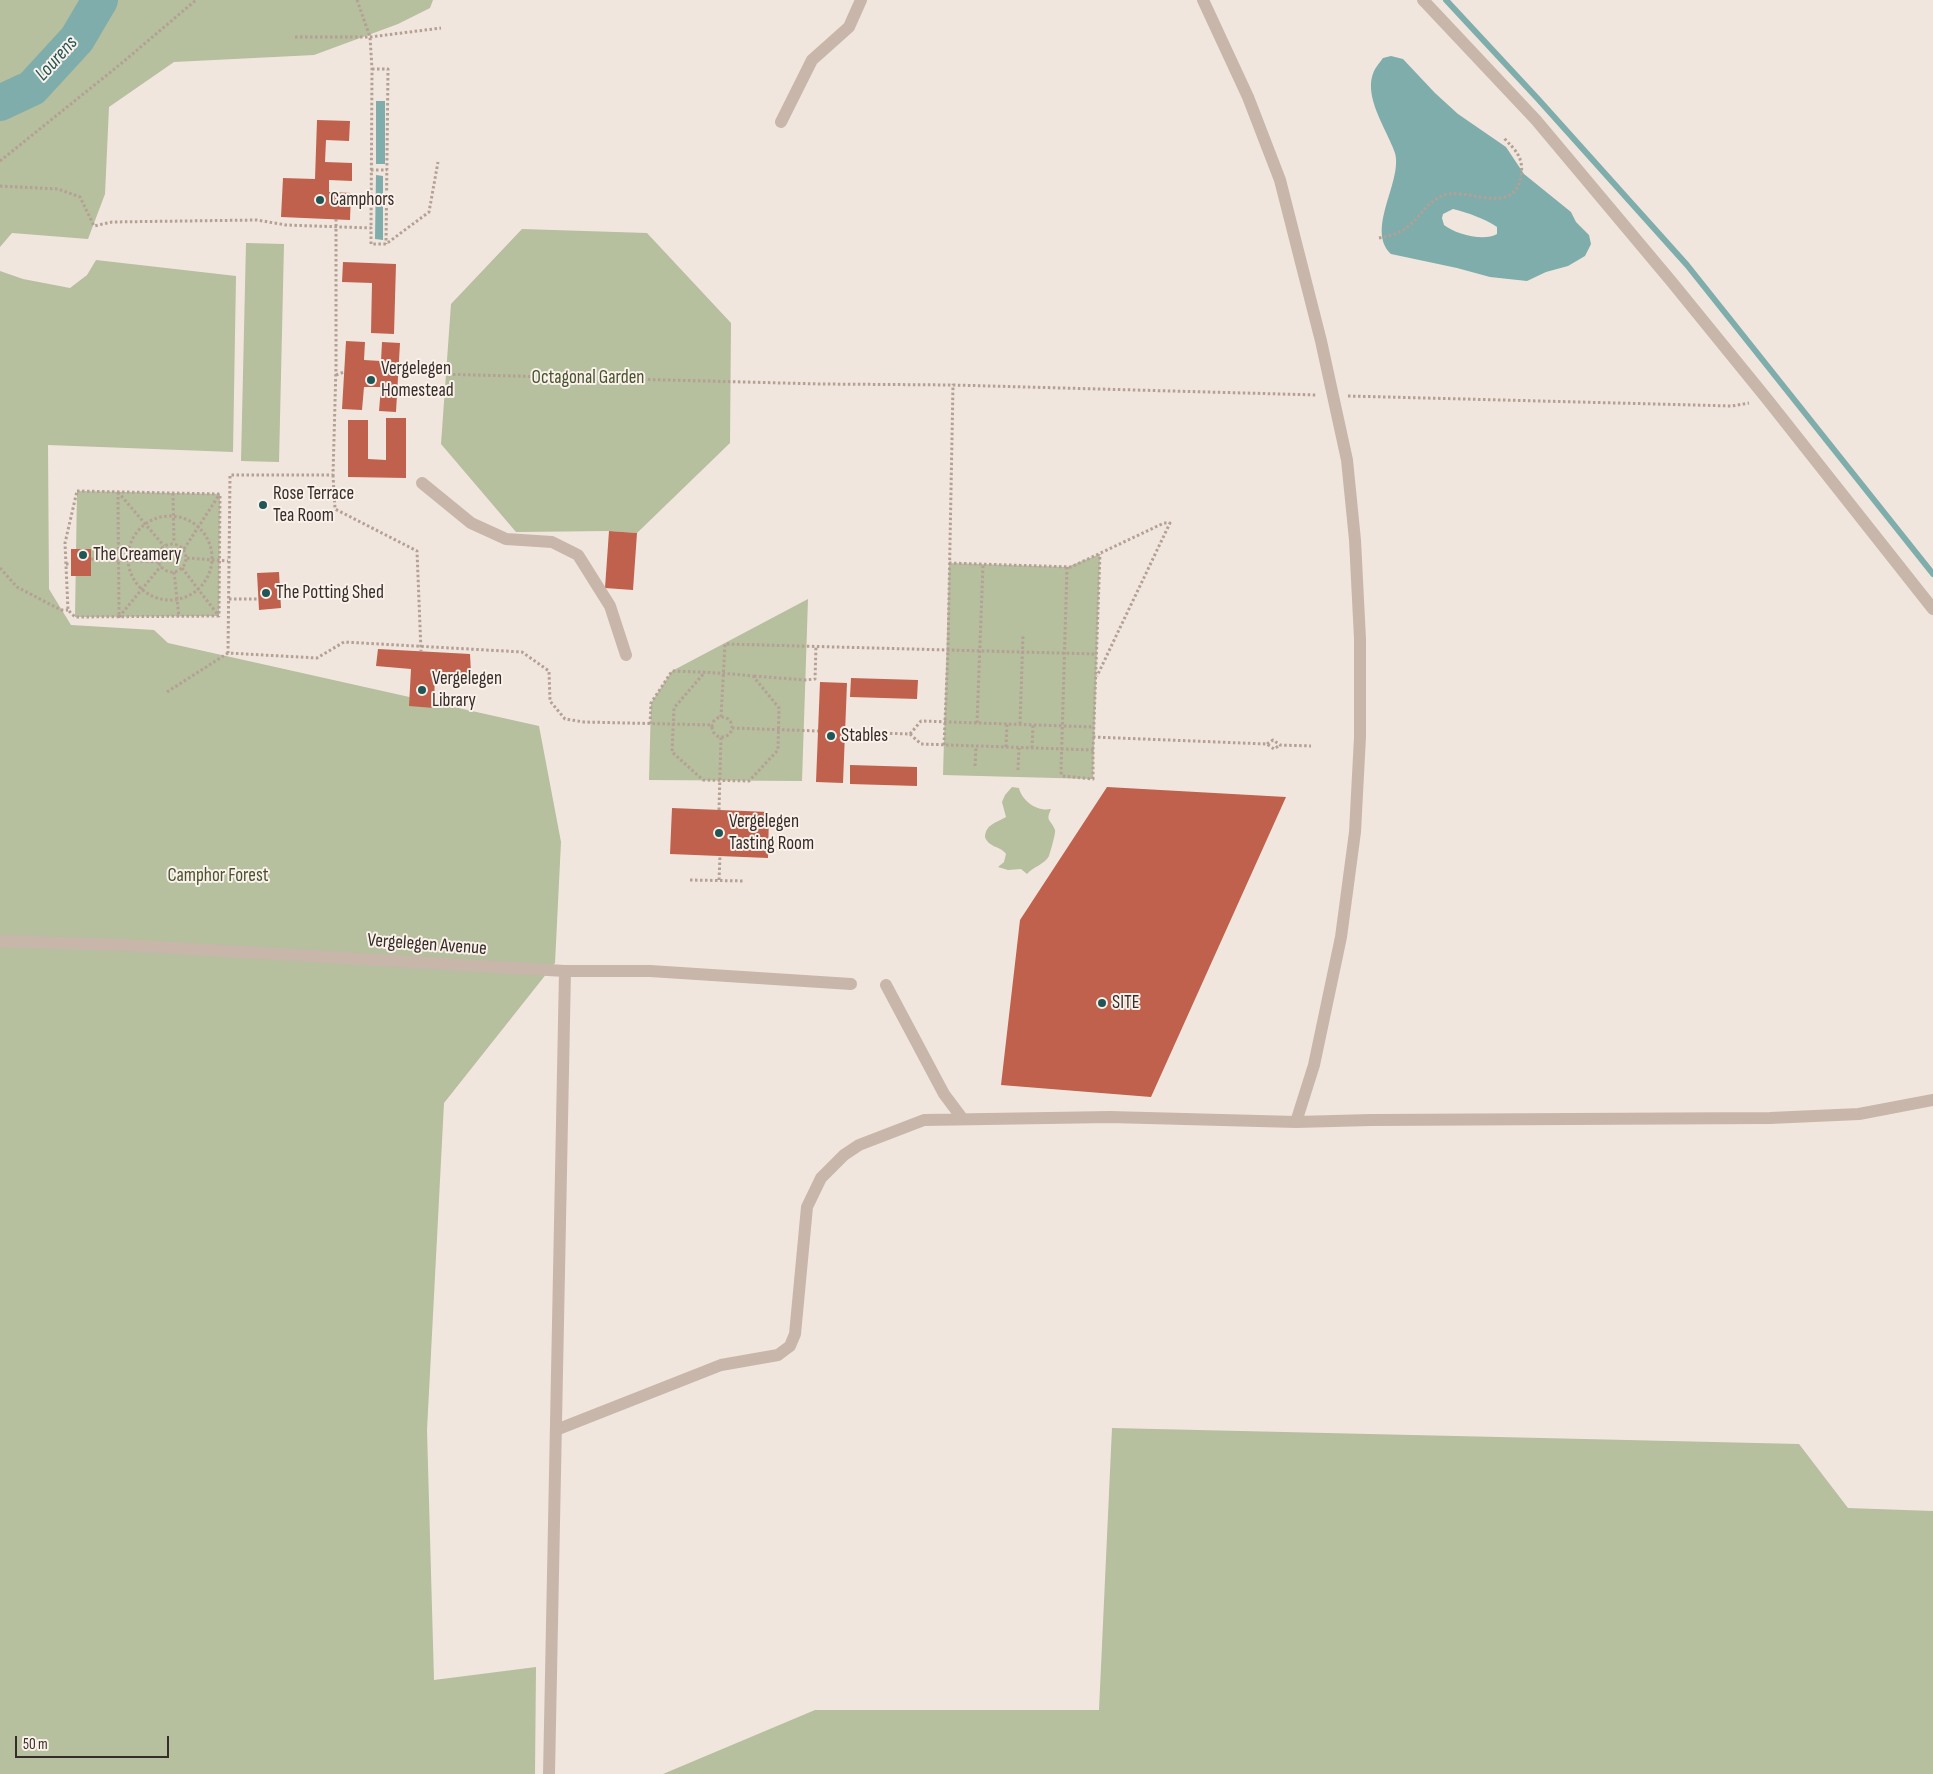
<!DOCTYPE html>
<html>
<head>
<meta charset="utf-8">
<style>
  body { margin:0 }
  #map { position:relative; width:1933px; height:1774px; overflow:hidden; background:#f1e6dd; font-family:"Sofia Sans Condensed",sans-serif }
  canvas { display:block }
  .scale { position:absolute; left:15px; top:1736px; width:154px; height:22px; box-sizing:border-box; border:2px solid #362c29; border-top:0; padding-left:6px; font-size:15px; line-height:18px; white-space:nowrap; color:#362c29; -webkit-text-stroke:4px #f9f1ea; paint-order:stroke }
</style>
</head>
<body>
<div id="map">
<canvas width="1933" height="1774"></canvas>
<div class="scale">50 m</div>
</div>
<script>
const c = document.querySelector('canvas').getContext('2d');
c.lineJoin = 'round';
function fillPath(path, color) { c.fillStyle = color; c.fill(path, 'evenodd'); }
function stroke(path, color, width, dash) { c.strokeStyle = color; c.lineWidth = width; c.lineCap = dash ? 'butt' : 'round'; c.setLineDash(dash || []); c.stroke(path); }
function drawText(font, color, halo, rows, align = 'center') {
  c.font = font + ' "Sofia Sans Condensed",sans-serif'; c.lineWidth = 4; c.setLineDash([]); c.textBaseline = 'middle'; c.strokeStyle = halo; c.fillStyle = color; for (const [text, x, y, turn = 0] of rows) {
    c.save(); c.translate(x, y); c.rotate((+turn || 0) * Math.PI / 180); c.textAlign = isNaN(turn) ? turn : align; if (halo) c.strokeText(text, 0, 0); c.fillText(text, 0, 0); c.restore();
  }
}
fillPath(new Path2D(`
  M0,0H433L430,8L398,24L314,55L174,62L109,107L105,194L88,239L12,233L0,247Z
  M522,229L647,233L731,323L730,443L637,533L609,531L516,532L441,444L451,304Z
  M246,243L284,244L279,462L241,461Z
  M96,260L236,276L233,452L48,445L49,589L71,625L154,630L168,643L539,726L561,842L555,963L444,1103L427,1430L434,1680L536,1667L535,1774H0V271L23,279L70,288L87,275Z
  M77,491L220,494L219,616L75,617Z
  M1100,554L1093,779L943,775L949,563L1067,567Z
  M808,599L802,781L649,780L651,703L672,671Z
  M1012,787L1019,788C1022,801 1037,812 1051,809C1045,822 1051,819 1055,830C1056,833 1050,853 1049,856C1045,864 1033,867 1027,874L1021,869L1008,870L998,867L1004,862L1006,854C1001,846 989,848 985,837C986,824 996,823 1006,817L1002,802L1005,795Z
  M1112,1428L1799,1444L1848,1508L1933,1511V1774H663L815,1710H1099Z`), '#b6bf9e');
fillPath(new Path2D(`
  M1391,56L1403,59L1435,93L1458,114L1506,147L1524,174L1571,212L1576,222L1589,235L1591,244L1585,256L1568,266L1546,272L1527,281L1490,277L1457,268L1391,254C1367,231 1398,188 1396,159C1396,153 1392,146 1390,141C1381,120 1364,93 1374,71C1376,67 1380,62 1383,58ZM1453,209C1468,213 1484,218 1497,227V234C1484,242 1455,234 1444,225L1442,218L1443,214Z
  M376,101H385V164H376Z
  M376,175L383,176V240L375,239Z`), '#7eadab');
stroke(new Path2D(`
  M1446,0L1538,99L1687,265L1933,574`), '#7eadab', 6);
stroke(new Path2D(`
  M0,103L32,88L77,39L100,0`), '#7eadab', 36);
fillPath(new Path2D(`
  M317,120L350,121L349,141L326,140L325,162L352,163V181L329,180V192L351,193L350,220L281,217L283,178L315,179Z
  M343,262L396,264L394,334L371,333L372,283L342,282Z
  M346,341L365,342L364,360L381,361L382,342L400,343L396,412L379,411L381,387H364L362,410L342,409Z
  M386,418H406V478L348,477V420H368V459L386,460Z
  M609,531L637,533L633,590L605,588Z
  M71,549H91V576H71Z
  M279,572L281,608L259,610L257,573Z
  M378,649L470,654L471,673L435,672L434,708L409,706L411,669L376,666Z
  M851,678L918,680L917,699L850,697Z
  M820,682L847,683L843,783L816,782Z
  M850,765L917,767V786L850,784Z
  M1107,787L1286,797L1151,1097L1001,1085L1020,920Z
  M672,808L769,812L768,858L670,854Z`), '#bf614d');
stroke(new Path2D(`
  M357,0L370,37L372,69L371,228
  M295,37H370L441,28
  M372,69H388L386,244
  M0,161L123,62L196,0
  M371,170H387
  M0,186L58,189L80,197L94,226L112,222L257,220L286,225L371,228V244H386L429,212L438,162
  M336,219V366L333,475H230L228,653L317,658L344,642L522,652L549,671L550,701L565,719L584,722L713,725
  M1379,238C1389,236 1399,234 1407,227C1421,217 1427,201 1444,195C1467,187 1513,217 1521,177C1524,157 1516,151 1503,137
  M398,373L821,384L953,385
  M336,375L344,372
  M1348,396L1732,406L1749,403
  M333,475L335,509L417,551L421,651
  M77,491L220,494L219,616L75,617L68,610L65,543Z
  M118,492L119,618
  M118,492L164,546
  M173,493L174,543
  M128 558a42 42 0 1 1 84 0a42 42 0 1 1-84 0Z
  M158 558a14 14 0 1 1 28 0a14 14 0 1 1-28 0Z
  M184,549L219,495
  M187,558L228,561
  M91,559L159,562
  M949,563L1071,567L1164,523H1170L1097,676
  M66,564H71
  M1067,567L1061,772L1062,776L1093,779V750L1100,554
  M0,568L17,587L61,610H68
  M182,568L218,615
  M174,572L179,617
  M229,599H258
  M119,617L161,566
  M754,676L805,680L815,679L816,646
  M167,692L228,653
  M721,717L725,644L1096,654
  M712 727a10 10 0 1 1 20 0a10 10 0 1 1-20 0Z
  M977,723L983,565
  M650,724L651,703L672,671C700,672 726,673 753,676L779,708L778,750L749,781L703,780L672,752L674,708L705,672
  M1020,724L1023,635
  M732,728L818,731
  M845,732L910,734L921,744L1093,750
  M910,734L921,721L1094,727
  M1093,737L1267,744L1274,749L1280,745
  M1267,744L1273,740L1280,745L1311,746
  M944,745L948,649L953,385L1317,395
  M1006,747L1007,724
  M1032,748L1033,725
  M975,766L976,746
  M1018,770L1019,748
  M719,810L721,737
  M690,880L745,881
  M719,880L720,856`), '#b4a094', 3, [2.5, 2.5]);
stroke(new Path2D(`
  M1423,0L1536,120L1671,281L1767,399L1933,609
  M781,122L812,60L849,27L861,0
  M422,483L471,523L506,539L552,542L578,555L610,606L626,655
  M0,941L123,945L565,971H650L851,984
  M886,985L944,1094L962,1118
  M1296,1122L1371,1120L1770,1118L1859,1114L1933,1100
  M556,1430L721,1365L778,1355L790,1346L795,1334L807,1207L821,1178L844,1155L859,1145L924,1120L1110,1117L1296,1122L1314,1065L1341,937L1355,832L1360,737V639L1355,540L1347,460L1321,341L1280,180L1248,97L1203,0
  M549,1774L565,971`), '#c9b6aa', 12);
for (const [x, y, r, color] of [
  [320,200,5,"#215656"],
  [371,380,5,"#215656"],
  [263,505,5,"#215656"],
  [83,555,5,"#215656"],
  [266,593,5,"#215656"],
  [422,690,5,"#215656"],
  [831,736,5,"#215656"],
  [719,833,5,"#215656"],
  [1102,1003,5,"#215656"]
]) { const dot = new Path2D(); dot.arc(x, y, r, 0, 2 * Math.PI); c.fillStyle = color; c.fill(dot); stroke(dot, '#f9f1ea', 2); }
drawText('19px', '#362c29', '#f9f1ea', [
  ["Camphors",330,200],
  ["Vergelegen",381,369],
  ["Homestead",381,391],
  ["Rose Terrace",273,494],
  ["Tea Room",273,516],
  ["The Creamery",93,555],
  ["The Potting Shed",276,593],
  ["Vergelegen",432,679],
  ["Library",432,701],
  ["Stables",841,736],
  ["Vergelegen",729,822],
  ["Tasting Room",729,844],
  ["SITE",1112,1003]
], 'left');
drawText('19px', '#48532e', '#f9f1ea', [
  ["Octagonal Garden",588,378],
  ["Camphor Forest",218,876]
]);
drawText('19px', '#362c29', '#f9f1ea', [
  ["Vergelegen Avenue",427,945,4]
]);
drawText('italic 20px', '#215656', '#f9f1ea', [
  ["Lourens",57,59,-48]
]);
</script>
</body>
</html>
